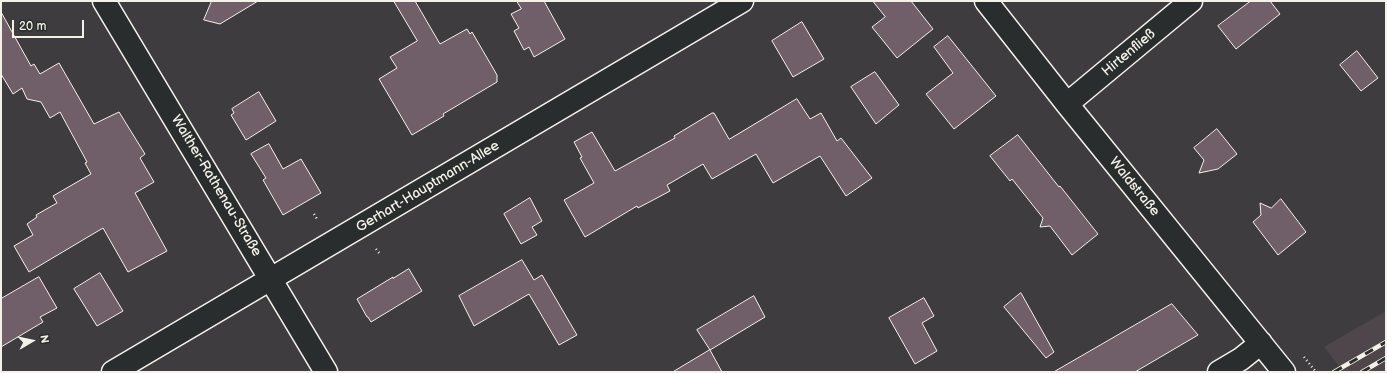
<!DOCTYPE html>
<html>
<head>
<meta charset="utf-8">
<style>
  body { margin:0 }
  #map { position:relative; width:1387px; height:373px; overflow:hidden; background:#3f3c3f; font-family:"Balsamiq Sans",sans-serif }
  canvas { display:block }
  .frame { position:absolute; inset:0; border:2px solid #f4f1e8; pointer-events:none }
  .north { position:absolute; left:12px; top:321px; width:40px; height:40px; -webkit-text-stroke:3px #2a2d2e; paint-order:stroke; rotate:81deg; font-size:11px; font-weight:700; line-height:16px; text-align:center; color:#f4f1e8 }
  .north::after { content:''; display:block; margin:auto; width:14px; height:18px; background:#f4f1e8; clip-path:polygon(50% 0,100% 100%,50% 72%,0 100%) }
  .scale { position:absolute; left:12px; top:20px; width:72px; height:18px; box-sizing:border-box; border:2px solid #f4f1e8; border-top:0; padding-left:5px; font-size:12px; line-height:14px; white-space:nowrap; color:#f4f1e8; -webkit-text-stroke:3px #2a2d2e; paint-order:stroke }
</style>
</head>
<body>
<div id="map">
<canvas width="1387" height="373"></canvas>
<div class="frame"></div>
<div class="north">N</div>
<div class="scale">20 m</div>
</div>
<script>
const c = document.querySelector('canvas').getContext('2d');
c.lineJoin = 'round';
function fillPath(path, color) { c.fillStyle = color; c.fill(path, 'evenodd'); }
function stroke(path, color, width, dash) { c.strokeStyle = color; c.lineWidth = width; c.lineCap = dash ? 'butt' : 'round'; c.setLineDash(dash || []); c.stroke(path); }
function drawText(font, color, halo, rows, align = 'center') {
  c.font = font + ' "Balsamiq Sans",sans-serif'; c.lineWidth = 3; c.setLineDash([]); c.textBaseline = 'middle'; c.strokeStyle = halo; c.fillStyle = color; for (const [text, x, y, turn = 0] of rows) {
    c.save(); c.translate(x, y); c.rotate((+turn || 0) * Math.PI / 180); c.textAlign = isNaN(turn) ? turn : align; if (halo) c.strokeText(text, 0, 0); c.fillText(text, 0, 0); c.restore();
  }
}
fillPath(new Path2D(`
  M1386,311V372H1344L1324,347Z`), '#4e464b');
const building = new Path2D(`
  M212,1H258L220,24L204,20Z
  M394,1H415L440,44L467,29L470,34L472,32L497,75V82L443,114L444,116L412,135L379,79L397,68L390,57L417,41Z
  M517,1H544L565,39L534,57L529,47L524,50L514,31L519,28L511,14L521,9Z
  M873,1H911L933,29L897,58L872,27L885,17Z
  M1251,1H1270L1280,14L1236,49L1218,26Z
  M1,12L31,66L34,64L40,74L59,63L94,124L119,112L145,154L140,158L154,182L135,193L167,251L128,272L103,228L29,272L14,246L33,235L27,224L37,217L36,215L57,203L53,196L91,174L85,163L87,162L60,112L50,118L41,102L27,99L22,88L13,94L1,74Z
  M802,22L824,59L793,77L772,41Z
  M948,36L996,96L954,129L926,94L953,73L934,47Z
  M1357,51L1378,78L1361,91L1340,65Z
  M875,72L899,105L876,124L851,87Z
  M259,92L276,121L246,140L231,115L234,113L232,109Z
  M797,99L810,119L821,113L837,141L841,138L872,178L846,196L820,156L773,183L756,154L712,179L703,164L667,185L670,191L638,208L637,206L585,237L564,200L594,183L580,158L582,157L574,142L592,132L615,171L675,138L674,136L712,113H714L729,139Z
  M1217,129L1237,154L1218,169L1199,173L1204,160L1194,148Z
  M1018,135L1059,187L1060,186L1098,234L1072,255L1050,226L1040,227L1043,218L1012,179L1010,181L990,156Z
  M269,144L283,169L301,159L321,193L283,215L263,180L266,178L251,154Z
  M530,198L542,221L532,227L537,235L521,244L504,214Z
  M1281,199L1306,232L1278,255L1253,222L1261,215L1260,203L1271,208Z
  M522,260L534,280L542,275L577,335L559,345L529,294L474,326L459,296Z
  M409,269L422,291L371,322L368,317H367L357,299L393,277V278Z
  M100,273L123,311L97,326L74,289Z
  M39,277L57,308L40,317L43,322L1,347V299Z
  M1021,293L1054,352L1046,358L1004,307Z
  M754,296L765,317L710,350L697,330Z
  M924,298L934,316L922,323L937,351L915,364L889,318Z
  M1172,304L1198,335L1135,372H1054Z
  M710,350L722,372H673Z`);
fillPath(building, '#705f68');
stroke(building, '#f4f1e8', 1);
const minor = new Path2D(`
  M104,1L326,372
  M986,1L1067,104L1284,372
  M1067,104L1191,1
  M113,372L742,1
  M1219,372L1241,359L1261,343`);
stroke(minor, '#f4f1e8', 25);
stroke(new Path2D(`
  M314,214L317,219
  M376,249L380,254
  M1304,357L1316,372`), '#f4f1e8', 2.5, [1, 3]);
stroke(minor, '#2a2d2e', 22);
const rail = new Path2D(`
  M1334,372L1386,342
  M1362,372L1386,358`);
stroke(rail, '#f4f1e8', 4.5);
stroke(rail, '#2a2d2e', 3, [9]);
drawText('14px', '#f4f1e8', '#2a2d2e', [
  ["Hirtenfließ",1129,53,-40],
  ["Walther-Rathenau-Straße",216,186,59],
  ["Gerhart-Hauptmann-Allee",428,187,-31],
  ["Waldstraße",1134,187,51]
]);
</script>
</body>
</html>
